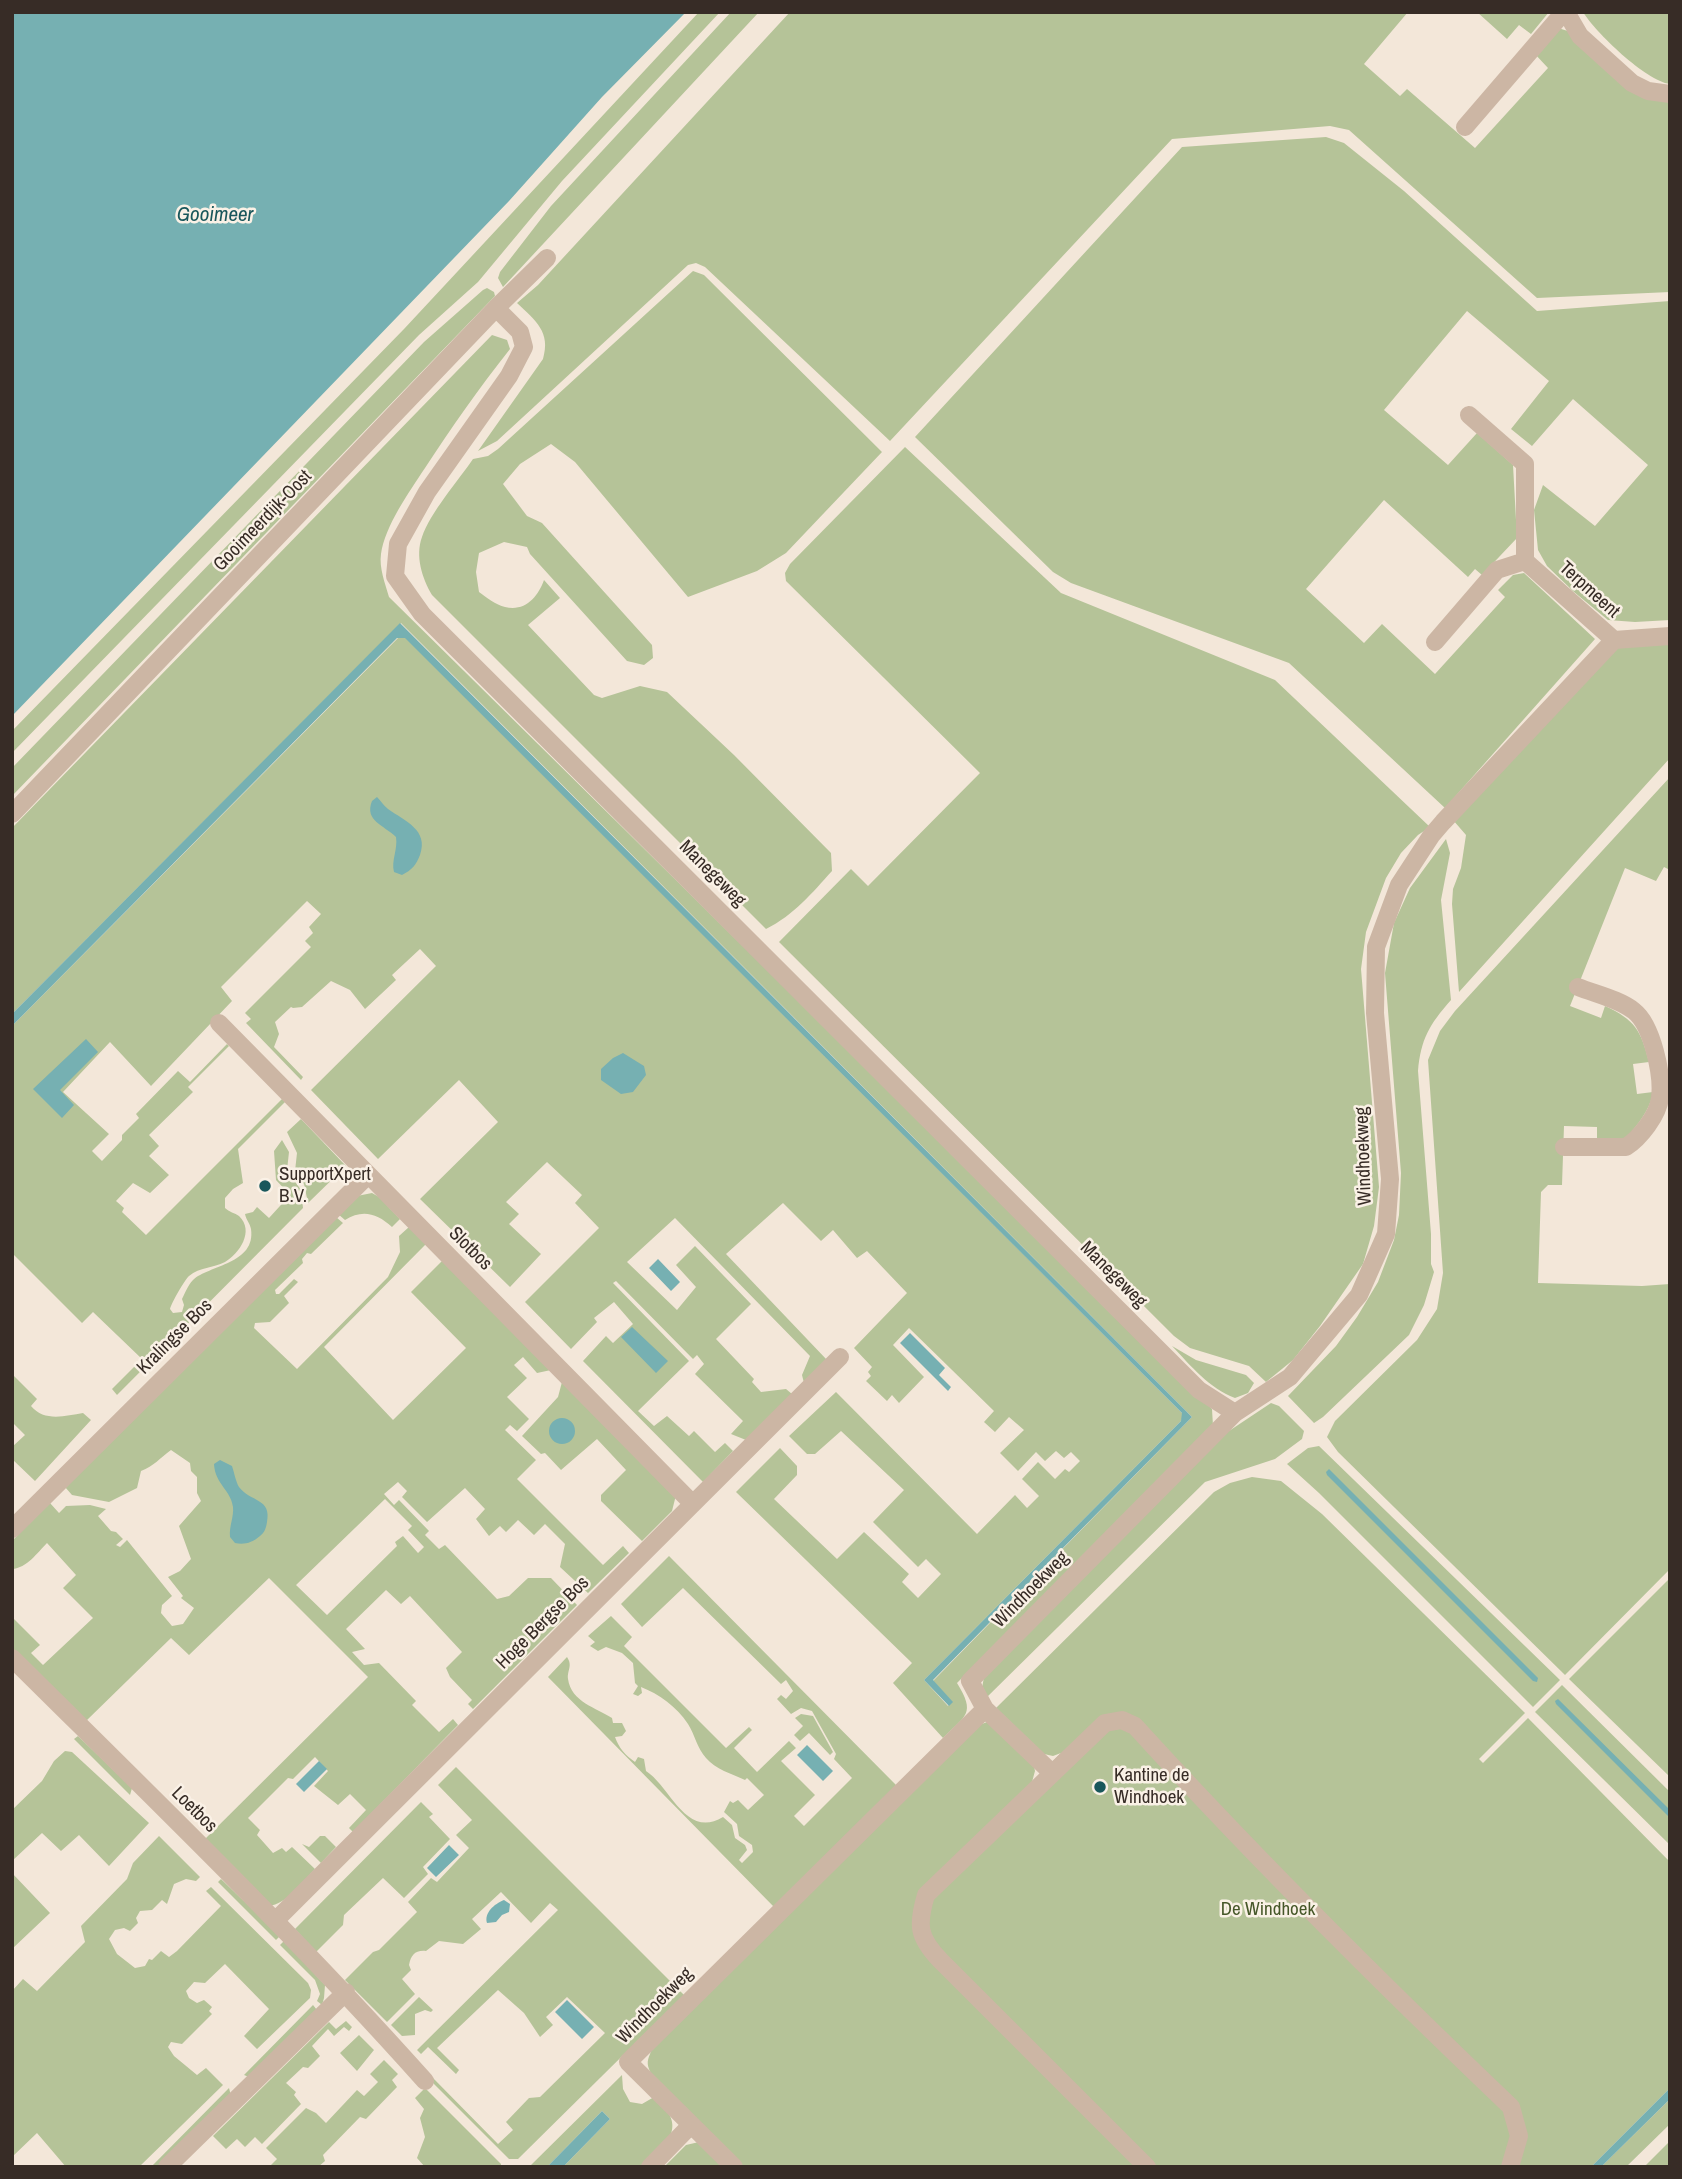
<!DOCTYPE html>
<html>
<head>
<meta charset="utf-8">
<style>
  body { margin:0 }
  #map { position:relative; width:1682px; height:2179px; overflow:hidden; background:#f3e7d9; font-family:"Archivo Narrow",sans-serif }
  canvas { display:block }
  .frame { position:absolute; inset:0; border:14px solid #372c26; pointer-events:none }
</style>
</head>
<body>
<div id="map">
<canvas width="1682" height="2179"></canvas>
<div class="frame"></div>
</div>
<script>
const c = document.querySelector('canvas').getContext('2d');
c.lineJoin = 'round';
function fillPath(path, color) { c.fillStyle = color; c.fill(path, 'evenodd'); }
function stroke(path, color, width, dash) { c.strokeStyle = color; c.lineWidth = width; c.lineCap = dash ? 'butt' : 'round'; c.setLineDash(dash || []); c.stroke(path); }
function drawText(font, color, halo, rows, align = 'center') {
  c.font = font + ' "Archivo Narrow",sans-serif'; c.lineWidth = 5; c.setLineDash([]); c.textBaseline = 'middle'; c.strokeStyle = halo; c.fillStyle = color; for (const [text, x, y, turn = 0] of rows) {
    c.save(); c.translate(x, y); c.rotate((+turn || 0) * Math.PI / 180); c.textAlign = isNaN(turn) ? turn : align; if (halo) c.strokeText(text, 0, 0); c.fillText(text, 0, 0); c.restore();
  }
}
fillPath(new Path2D(`
  M699,12H720L562,181L478,282L419,335L12,753V731L404,329Z
  M731,12H759L503,287L498,278L500,272L551,206Z
  M790,12H1408L1364,64L1400,96L1407,89L1475,148L1548,68L1534,53L1558,28L1571,32L1660,99L1670,103V292L1537,298L1349,130L1330,126L1172,139L890,441L705,267L696,263L688,265L497,441L478,451L543,359C551,332 536,321 517,303L538,285Z
  M1477,12H1549L1531,34L1519,25L1507,39Z
  M1583,12H1670V84C1646,81 1595,32 1583,12Z
  M1326,137L1344,143L1404,191L1537,311L1670,301V620L1635,622L1608,620L1574,592L1547,566L1538,550L1534,510L1543,485L1595,526L1648,465L1573,399L1532,446L1511,429L1549,381L1467,311L1384,410L1448,465L1477,433L1513,465L1517,538L1482,575L1475,569L1468,577L1384,500L1306,589L1364,643L1382,624L1435,674L1505,597L1498,590L1513,575L1524,573L1595,639L1445,808L1289,663L1071,583L1053,572L915,437L1182,147Z
  M693,271L704,275L882,452L786,553L757,571L688,597L575,462L551,444L520,464L503,484L527,516L542,523L652,645L653,658L644,665L627,661L530,554L527,547L504,542L479,553L476,572L479,592C486,597 496,605 505,607C525,612 538,597 544,580L560,598L528,625L594,695L602,698L640,686L667,692L734,755L831,853L832,871C812,893 794,915 766,929L432,595C422,578 415,556 422,537C430,513 458,481 473,459L488,456L498,449Z
  M487,288L494,292L495,296L12,796V768L424,342L483,290Z
  M492,335L507,340L510,349C479,388 452,427 425,468C409,492 385,526 381,554C379,568 385,583 389,597L1212,1409L1213,1426L957,1683C976,1714 966,1715 943,1738L893,1683L912,1663L736,1492L780,1448L797,1466V1475L774,1499L837,1559L864,1532L909,1574L902,1582L918,1598L941,1574L926,1559L918,1567L873,1522L904,1490L841,1431L815,1454H807L789,1436L836,1392L977,1534L1015,1495L1027,1508L1039,1496L1022,1479L1038,1462L1055,1479L1065,1469L1069,1472L1080,1461L1071,1452L1064,1458L1056,1451L1045,1461L1036,1452L1018,1471L1000,1453L1024,1430L1009,1417L995,1432L984,1422L994,1411L909,1328L893,1345L924,1377L899,1403L892,1395L887,1401L866,1381L871,1376L868,1372L872,1367L854,1348L907,1293L867,1251L857,1258L833,1230L821,1241L783,1203L726,1254L827,1360L804,1383L802,1375L810,1356L675,1218L627,1262L677,1310L696,1287L676,1265L695,1246L751,1304L716,1339L754,1379L752,1382L761,1392L786,1389L792,1394L746,1440L731,1434L743,1421L695,1374L704,1364L697,1355L693,1359L616,1281L613,1283L689,1361L638,1411L654,1426L667,1416L689,1436L694,1431L715,1452L725,1443L733,1451L703,1482L583,1361L606,1336L613,1343L633,1324L614,1302L594,1318L597,1322L571,1349L525,1302L599,1228L575,1203L582,1195L547,1162L506,1202L519,1214L509,1224L541,1254L510,1287L420,1199L498,1122L459,1080L378,1159L311,1090L436,966L420,949L392,975L396,980L365,1009L350,990L331,981L302,1007L293,1008L291,1007L275,1022L279,1034L274,1047L303,1077L301,1080L246,1023L251,1019L245,1013L311,947L305,941L313,933L309,927L321,914L307,901L221,987L232,1001L151,1086L110,1042L63,1092L109,1134L92,1151L102,1161L122,1140V1135L139,1118L136,1114L178,1071L190,1082L227,1044L229,1046L188,1087L193,1092L149,1135L159,1146L149,1156L169,1175L150,1193L133,1183L116,1201L124,1208L122,1212L146,1235L282,1099L285,1102L238,1149L243,1183L233,1189L225,1198V1208C229,1212 235,1213 239,1216C255,1231 239,1254 225,1262C213,1268 200,1267 189,1276C184,1281 172,1302 170,1309L173,1313L182,1312L184,1305L182,1299C185,1293 188,1285 193,1280C209,1265 256,1264 251,1229C250,1223 246,1220 245,1214L253,1212L257,1207L269,1218L290,1195L276,1180L274,1151L282,1140L289,1152L287,1170L301,1190L303,1208L117,1395L112,1389L142,1359L93,1312L82,1323L12,1253V1026L398,638L405,637L1182,1413L1183,1417L1181,1421L924,1680L948,1706L952,1702L933,1681L1192,1417L401,623L12,1014V828Z
  M905,447L1061,593L1275,680L1430,827L1418,835L1401,853L1386,878L1366,932L1361,969L1379,1187L1374,1226L1363,1264L1320,1326L1293,1360L1266,1382L1249,1366L1190,1348L1174,1336L779,942L851,869L868,886L980,773L786,581L785,573L790,564Z
  M1611,641L1670,642V758L1459,992L1452,904L1453,889L1461,868L1466,835L1453,820Z
  M1670,777V870L1664,867L1656,881L1625,868L1570,1006L1601,1018L1605,1006C1635,1020 1641,1030 1649,1062L1633,1064L1637,1094L1653,1092C1650,1111 1637,1125 1625,1140H1597V1127L1564,1126L1562,1185H1548L1541,1192L1538,1283L1642,1286L1670,1284V1569L1565,1675L1338,1452L1327,1437L1335,1421L1417,1340L1437,1309L1443,1273L1428,1060L1440,1031L1455,1011Z
  M1446,839L1450,853L1441,900L1451,1000C1429,1025 1421,1039 1418,1071L1431,1234V1264L1434,1272L1424,1305L1409,1335L1323,1417L1314,1423L1288,1396L1336,1346L1357,1317L1378,1282L1394,1240L1399,1215L1401,1173L1385,973L1394,923L1410,888Z
  M301,1119L346,1166L308,1203L304,1184L295,1171L297,1153L287,1132Z
  M372,1193L379,1197L400,1219L392,1227C377,1213 362,1209 345,1220L338,1214L357,1196Z
  M336,1217L343,1223L311,1254L307,1253L302,1259L303,1263L275,1290L276,1294H279L294,1279L298,1282L284,1296L289,1303L270,1322L255,1323L254,1328L297,1369L388,1277L400,1252L399,1236L409,1227L426,1244L324,1347L393,1420L466,1348L411,1292L442,1261L551,1370L537,1373L523,1357L514,1365L527,1378L507,1397L529,1419L517,1431L510,1425L505,1430L536,1460L517,1479L603,1565L623,1546L629,1553L588,1593L560,1567L565,1544L545,1524L534,1535L518,1520L506,1532L500,1526L489,1536L476,1519L485,1509L465,1488L427,1522L402,1497L407,1491L398,1482L384,1494L394,1505L399,1500L429,1531L425,1535L439,1549L445,1545L497,1599L509,1596L528,1578H551L577,1605L473,1709L468,1704L472,1700L450,1677L446,1668L462,1652L410,1596L401,1604L386,1590L346,1629L365,1649L352,1652L364,1665L379,1663L416,1701L412,1705L439,1732L453,1719L458,1725L353,1832L349,1828L366,1810L350,1794L338,1805L314,1786L328,1771L315,1757L293,1779L288,1778L248,1818L260,1830L257,1835L273,1853L282,1848L286,1852L292,1847L315,1869C301,1883 288,1904 268,1906L203,1841L368,1677L269,1578L189,1655L171,1638L85,1722L12,1650V1617L40,1645L31,1653L43,1665L93,1618L63,1588L76,1575L47,1543C37,1553 27,1568 12,1569V1541L50,1503L59,1513L66,1506L90,1505L106,1509L98,1516L111,1531L116,1532L123,1539L116,1545L120,1547L127,1540L172,1596L162,1605L161,1613L172,1626L183,1624L194,1608L181,1598L183,1596L168,1577L180,1571L191,1559L179,1526L201,1501L197,1493V1477L191,1471L190,1463L171,1450C160,1458 154,1466 141,1471L137,1488L109,1502L72,1495L65,1487ZM385,1499L412,1526L408,1530L424,1547L418,1553L403,1536L395,1542L397,1546L327,1615L296,1585Z
  M1172,1346L1196,1360L1246,1375L1254,1383L1248,1393L1235,1398C1209,1388 1191,1366 1172,1346Z
  M12,1374L37,1399L31,1406C44,1422 65,1416 83,1413L91,1420L35,1481L12,1459V1447L25,1435L12,1422Z
  M562,1382L676,1495L672,1511L642,1541L601,1501V1495L626,1470L597,1439L561,1470L545,1453L541,1454L522,1436L558,1397Z
  M1271,1403L1279,1406L1304,1431L1302,1439L1275,1459L1205,1482L984,1700L982,1688L984,1677L1223,1435Z
  M1319,1446L1560,1680L1533,1707L1319,1493L1287,1464L1308,1448Z
  M1252,1477L1281,1481L1322,1514L1525,1713L1479,1759L1483,1763L1528,1718L1670,1862V2088L1591,2167H743C725,2149 655,2088 649,2069C646,2061 649,2057 652,2049L974,1727L987,1722L1033,1762L1035,1771L1032,1782L1061,1753L1053,1756L1044,1754L996,1708L1214,1492L1230,1483Z
  M669,1556L896,1785L774,1907L548,1677L567,1657C573,1666 567,1670 568,1679C571,1702 597,1708 612,1718L613,1723H622L626,1731L622,1736L615,1737C619,1748 625,1755 635,1762L638,1757L644,1759L646,1771C670,1786 686,1840 723,1817L732,1825L735,1838L745,1845L747,1850L739,1860L742,1863L753,1852L752,1845L739,1836L737,1824L724,1812L730,1801L733,1803L738,1800L748,1810L764,1795L747,1778L745,1780C732,1774 715,1769 706,1758C697,1748 695,1735 688,1724C677,1707 659,1694 641,1687L642,1693L638,1696L633,1694L638,1686L635,1683L633,1663L622,1653L606,1647L598,1651L590,1646L595,1642L588,1636L611,1616L632,1637L624,1646L726,1748L749,1727L752,1730L734,1748L757,1772L789,1741L796,1748L781,1761L815,1795L794,1816L804,1826L852,1778L834,1759L836,1754L812,1711L801,1708L791,1714L777,1699L781,1695L786,1699L793,1691L786,1680L781,1684L683,1588L642,1627L621,1604Z
  M1670,1578V1777L1569,1679Z
  M1562,1685L1670,1792V1845L1535,1712Z
  M801,1714L813,1716L833,1752L830,1755L809,1733L800,1741L794,1735L803,1726L795,1718Z
  M78,1736L132,1788L130,1795L74,1739Z
  M65,1751L72,1752L149,1823L109,1866L79,1835L61,1851L42,1833L12,1861V1810L42,1781L54,1761Z
  M456,1767L684,1995L518,2159H509L431,2081L433,2078L498,2144L513,2130L506,2122L529,2098L540,2097L605,2033L567,1997L546,2017L553,2025L540,2037L524,2013L498,1990L437,2048L459,2070L456,2074L428,2047L421,2054L417,2050L558,1910L550,1903L531,1923L501,1892L472,1919L481,1929L463,1944L439,1941L426,1951C415,1950 411,1955 409,1965L411,1970L402,1979L415,1994L387,2022L345,1980L373,1952L379,1950L417,1912L408,1902L431,1878L437,1882L469,1848L456,1835L472,1820L438,1785Z
  M421,1802L433,1814L429,1817L450,1839L423,1867L428,1874L404,1898L383,1878L344,1915L343,1925L316,1952L295,1929Z
  M159,1836L200,1877L196,1881L186,1879L174,1884L167,1904L162,1900L152,1910L140,1911L136,1918L138,1923L130,1931L124,1928L115,1930L109,1939L117,1954L135,1968L145,1966L149,1959L152,1960L161,1951L169,1957L177,1951L221,1906L206,1891L211,1887L308,1983L311,1990L310,1998L257,2049L244,2036L269,2009L225,1964L205,1983L194,1982L186,1991L189,1998L197,2003L204,2000L212,2007L209,2011L212,2014L182,2044L171,2042L168,2047L174,2056L197,2075L206,2068L223,2085L139,2167H66L37,2133L12,2157V1991L23,1979L37,1991L85,1942L81,1926L127,1879L133,1863Z
  M320,1836H325L336,1847L321,1863L302,1844L309,1847Z
  M12,1873L50,1913L12,1949Z
  M221,1879L280,1936L276,1940L218,1882Z
  M284,1941L325,1985L324,1998L322,2005L317,2001L320,1994L315,1980L280,1945Z
  M419,1997L433,2010L431,2012L425,2010L415,2014V2035L402,2036L391,2025Z
  M313,2005L317,2010L249,2077L244,2075Z
  M346,2021L352,2027L349,2031L344,2027L334,2036L328,2029L312,2046L320,2056L308,2068L303,2067L286,2083L296,2092L294,2095L301,2104L262,2144L255,2137L245,2147L237,2139L226,2149L213,2136L329,2022L336,2029Z
  M359,2035L374,2050L357,2071L340,2053Z
  M384,2060L398,2074L392,2080L397,2087L366,2119L360,2117L323,2155L325,2161L318,2167H269L277,2159L266,2148L306,2108L316,2113L326,2123L357,2090L364,2096L378,2082L370,2074Z
  M622,2075L623,2089L630,2102L642,2104L654,2097C688,2126 669,2141 645,2167H563L610,2119L602,2111L547,2167H529Z
  M229,2088L231,2096L160,2167H151Z
  M425,2088L501,2164V2167H425L417,2158L425,2137L420,2118L424,2109L415,2098Z
  M1670,2099V2124L1626,2167H1601Z
  M1670,2141V2167H1644Z
  M699,2142L727,2167H664L686,2145Z`), '#b5c398');
fillPath(new Path2D(`
  M12,12H686L602,97L509,201L12,716Z
  M400,623L1192,1417L933,1680L953,1702L949,1706L924,1680L1181,1421L1182,1413L405,638H397L12,1026V1014Z
  M377,797C381,801 383,805 388,809C405,821 429,830 420,855C416,865 412,870 402,875L394,872C391,861 398,849 396,837C384,825 364,821 372,801Z
  M86,1039L98,1052L60,1090L74,1105L62,1118L33,1089Z
  M623,1053L644,1066L646,1075L633,1092L621,1094L601,1080V1069L613,1058Z
  M658,1259L680,1282L671,1291L649,1268Z
  M632,1327L668,1361L656,1373L621,1337Z
  M910,1333L945,1368L939,1375L951,1387L948,1391L900,1343Z
  M549 1431a13 13 0 1 1 26 0a13 13 0 1 1-26 0Z
  M220,1460L232,1466C234,1472 236,1482 239,1487C250,1502 272,1498 267,1522C266,1528 265,1532 260,1536C252,1543 244,1545 235,1543L230,1537C229,1526 234,1517 233,1507C231,1490 215,1484 214,1464Z
  M1329,1469L1538,1678L1537,1682L1533,1681L1327,1475L1326,1472Z
  M1558,1699L1670,1810V1818L1556,1704L1555,1701Z
  M807,1745L833,1771L823,1781L797,1755Z
  M319,1761L327,1769L304,1792L296,1784Z
  M449,1845L459,1855L436,1877L427,1868Z
  M504,1900L510,1904L509,1912L502,1915L496,1922L487,1923C484,1913 494,1904 504,1900Z
  M567,2000L594,2027L582,2039L555,2012Z
  M1670,2088V2099L1601,2167H1591Z
  M602,2111L610,2119L563,2167H547Z`), '#76b0b2');
stroke(new Path2D(`
  M1566,12L1580,36L1632,83L1648,91L1670,94
  M1465,127L1564,12
  M496,308L520,332L524,347L509,376L427,492L398,544L395,576L422,614L1199,1390L1235,1413
  M1469,415L1525,464V561L1614,640L1670,636
  M1435,642L1497,570L1525,561
  M12,814L496,308L547,258
  M219,1023L692,1503
  M1564,1147H1626C1640,1138 1658,1115 1660,1098C1663,1075 1652,1025 1634,1011C1619,999 1595,994 1578,987
  M12,1529L368,1175
  M12,1658C152,1797 294,1934 425,2081
  M1052,1773L985,1709L970,1681L1235,1413L1290,1377L1359,1295L1386,1234L1390,1179L1375,1013L1376,947L1399,885L1431,836L1443,822L1614,640
  M276,1920L840,1357
  M167,2167L346,1992
  M650,2167L691,2125
  M734,2167L628,2062L985,1709
  M1147,2167L940,1960C918,1937 917,1925 926,1895L1105,1723L1122,1720L1135,1726C1255,1858 1382,1984 1511,2107L1519,2136L1510,2167`), '#ccb6a4', 18);
for (const [x, y, r, color] of [
  [265,1186,7,"#19575b"],
  [1100,1787,7,"#19575b"]
]) { const dot = new Path2D(); dot.arc(x, y, r, 0, 2 * Math.PI); c.fillStyle = color; c.fill(dot); stroke(dot, '#faf1e6', 2.5); }
drawText('19px', '#372c26', '#faf1e6', [
  ["Gooimeerdijk-Oost",263,521,-46],
  ["Terpmeent",1589,590,42],
  ["Manegeweg",712,874,45],
  ["Windhoekweg",1364,1156,-92],
  ["Slotbos",470,1249,45],
  ["Manegeweg",1113,1275,45],
  ["Kralingse Bos",175,1337,-45],
  ["Windhoekweg",1031,1590,-45],
  ["Hoge Bergse Bos",543,1623,-45],
  ["Loetbos",194,1810,45],
  ["Windhoekweg",655,2006,-45]
]);
drawText('19px', '#372c26', '#faf1e6', [
  ["SupportXpert",279,1175],
  ["B.V.",279,1197],
  ["Kantine de",1114,1776],
  ["Windhoek",1114,1798]
], 'left');
drawText('19px', '#465729', '#faf1e6', [
  ["De Windhoek",1268,1910]
]);
drawText('italic 21px', '#19575b', '#faf1e6', [
  ["Gooimeer",215,215]
]);
</script>
</body>
</html>
